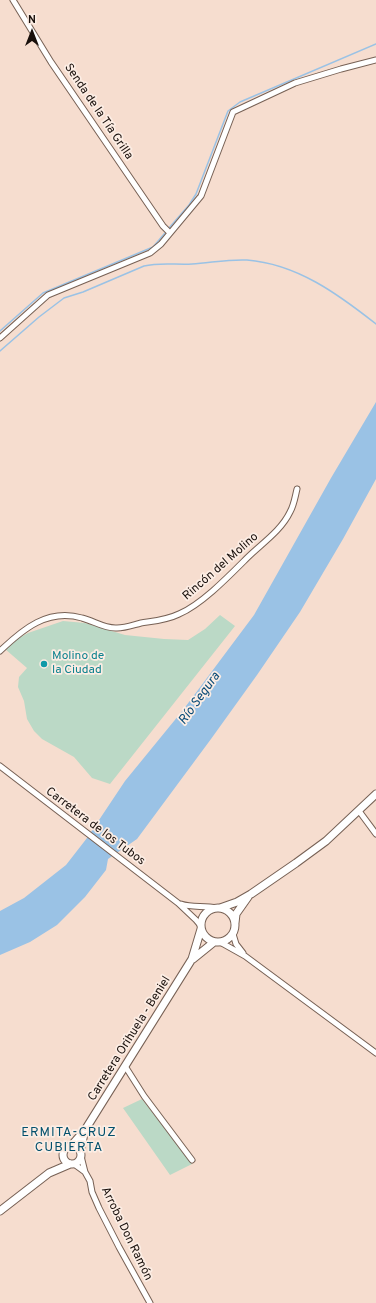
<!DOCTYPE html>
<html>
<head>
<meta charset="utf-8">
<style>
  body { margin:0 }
  #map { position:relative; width:376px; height:1303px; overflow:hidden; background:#f6ddcf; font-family:Overpass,sans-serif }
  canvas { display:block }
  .north { position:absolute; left:12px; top:12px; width:40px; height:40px; -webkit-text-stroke:3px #fcede4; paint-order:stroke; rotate:0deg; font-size:11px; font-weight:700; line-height:16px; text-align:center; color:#19100c }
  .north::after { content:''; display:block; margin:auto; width:14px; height:18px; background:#19100c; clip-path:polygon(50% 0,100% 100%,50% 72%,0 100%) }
</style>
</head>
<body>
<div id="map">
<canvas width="376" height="1303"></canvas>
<div class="north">N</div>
</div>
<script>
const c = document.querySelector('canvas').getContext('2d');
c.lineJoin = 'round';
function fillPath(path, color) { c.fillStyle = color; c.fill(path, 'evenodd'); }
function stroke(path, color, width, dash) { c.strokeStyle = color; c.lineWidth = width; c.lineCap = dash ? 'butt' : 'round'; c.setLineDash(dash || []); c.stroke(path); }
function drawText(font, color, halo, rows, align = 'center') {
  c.font = font + ' Overpass,sans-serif'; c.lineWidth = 3.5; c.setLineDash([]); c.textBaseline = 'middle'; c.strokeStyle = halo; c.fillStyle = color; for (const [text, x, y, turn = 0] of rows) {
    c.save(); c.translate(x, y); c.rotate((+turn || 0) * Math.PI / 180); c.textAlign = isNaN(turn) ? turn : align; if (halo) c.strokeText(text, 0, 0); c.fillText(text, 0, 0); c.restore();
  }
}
fillPath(new Path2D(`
  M220,615L235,626L110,784L92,778L74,757L42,739L34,731L27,719L24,701L18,687L19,677L27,668L5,649L17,639L28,633L63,621L85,623L125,635L164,639L188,640L205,629Z
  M142,1099L192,1164L170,1175L123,1108Z`), '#bbd9c6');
fillPath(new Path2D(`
  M376,402V479L343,539L300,612L257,675L211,739L137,839L108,859L106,870L85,897L57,925L30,942L0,955V911L24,898L66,865L87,838L125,781L183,710L254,615L331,478Z`), '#9ac2e5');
stroke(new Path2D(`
  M169,228L189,205L196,194L228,111L240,102L376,44
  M0,331L43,293L153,247L165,233
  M0,351L39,317L64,298L83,292L144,266C160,262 176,265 192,264C210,263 228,259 247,260C297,264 338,294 376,324`), '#9ac2e5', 1.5);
const minor = new Path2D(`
  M13,0L51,62L163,226L170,233
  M0,338L48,295L150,253L161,244L201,196L233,112L295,83L341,69L376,60
  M0,651C23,629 48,608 82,618C94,621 105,629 117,628C125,628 133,625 141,623C154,621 167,620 179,614C202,604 229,576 247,558C261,544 281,531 290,512C294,505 295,497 297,489
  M0,766L178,903L196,920L201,926
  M359,811L376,834
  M181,904C192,908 204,905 217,908
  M233,934L236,944L243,953
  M220,942L245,956L376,1053
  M125,1066L144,1096L192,1160
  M81,1156L85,1172L90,1181L92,1192L99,1208L119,1247L150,1303
  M74,1164L85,1172`);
const major = new Path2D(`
  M201 925a17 17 0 1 1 34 0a17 17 0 1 1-34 0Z
  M220,908L237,902L251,894L296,863L326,841L376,794
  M235,923L236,914L248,897
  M193,959L214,942
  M63 1155a9 9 0 1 1 18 0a9 9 0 1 1-18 0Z
  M70,1147L85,1130L192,959L201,929
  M80,1151L85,1130
  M0,1211L49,1173L70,1164`);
stroke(minor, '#776155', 7);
stroke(major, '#776155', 9);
stroke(minor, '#fff', 5);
stroke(major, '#fff', 7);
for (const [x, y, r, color] of [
  [44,664,4,"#0f9aa8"]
]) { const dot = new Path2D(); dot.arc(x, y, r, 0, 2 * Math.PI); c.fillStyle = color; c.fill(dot); stroke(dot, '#fcede4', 1.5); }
drawText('12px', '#19100c', '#fcede4', [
  ["Senda de la Tía Grilla",98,112,56],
  ["Rincón del Molino",221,567,-41],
  ["Carretera de los Tubos",95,827,37],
  ["Carretera Orihuela - Beniel",130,1039,-58],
  ["Arroba Don Ramón",126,1234,64]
]);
drawText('12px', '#0d838f', '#fcede4', [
  ["Molino de",52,657],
  ["la Ciudad",52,671]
], 'left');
drawText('italic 13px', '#094b77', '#fcede4', [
  ["Río Segura",200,699,-54]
]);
c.letterSpacing = '1px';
drawText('13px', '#03506c', '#fcede4', [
  ["ERMITA-CRUZ",69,1133],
  ["CUBIERTA",69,1148]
]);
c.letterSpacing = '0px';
</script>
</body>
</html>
